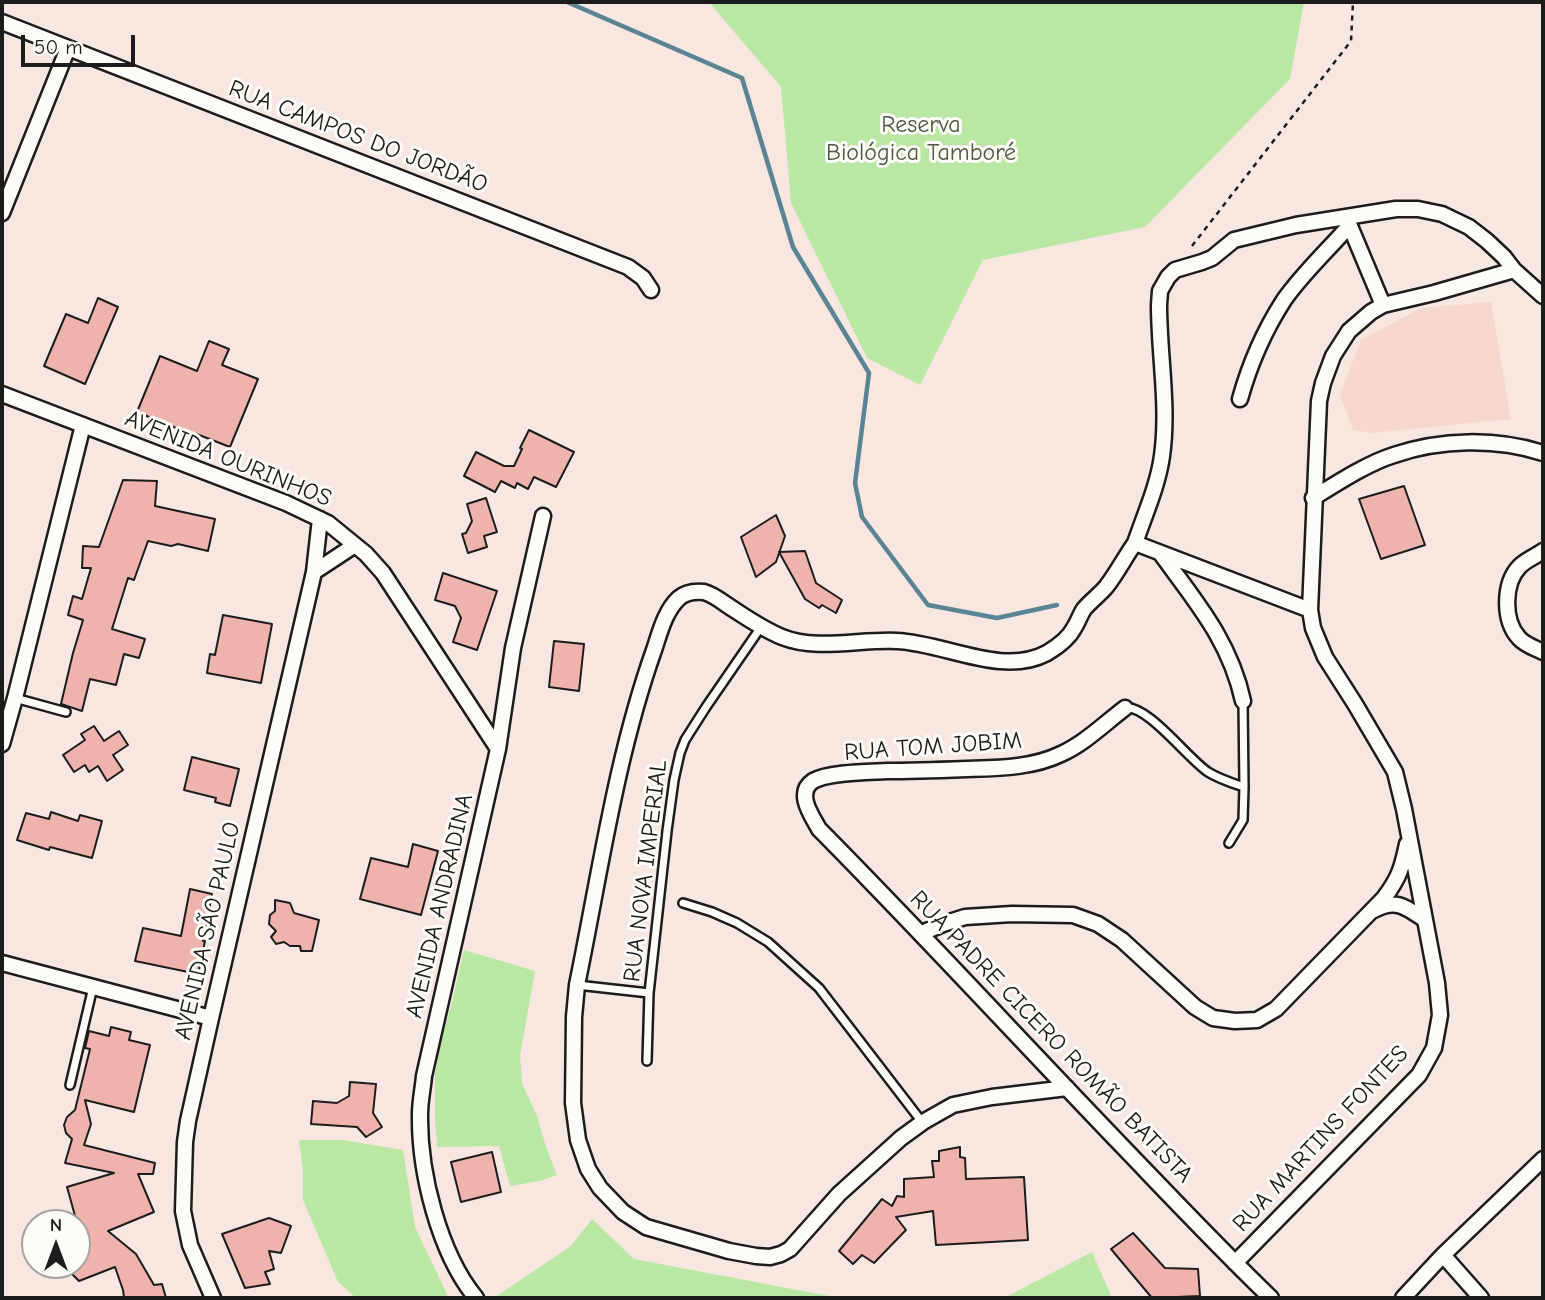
<!DOCTYPE html>
<html>
<head>
<meta charset="utf-8">
<style>
  body { margin:0 }
  #map { position:relative; width:1545px; height:1300px; overflow:hidden; background:#f8e6e0; font-family:"Comic Neue",sans-serif }
  canvas { display:block }
  .frame { position:absolute; inset:0; border:4px solid #1c1c1c; pointer-events:none }
  .north { position:absolute; left:21px; top:1209px; width:70px; height:70px; box-sizing:border-box; background:#fdfcf7; border:2px solid #a3a29f; border-radius:50%; rotate:0deg; font-size:19px; font-weight:700; line-height:28px; text-align:center; color:#1c1c1c }
  .north::after { content:''; display:block; margin:auto; width:24px; height:32px; background:#1c1c1c; clip-path:polygon(50% 0,100% 100%,50% 72%,0 100%) }
  .scale { position:absolute; left:21px; top:35px; width:114px; height:32px; box-sizing:border-box; border:4px solid #1c1c1c; border-top:0; padding-left:9px; font-size:21px; line-height:24px; white-space:nowrap; color:#1c1c1c; -webkit-text-stroke:5px #fdfcf7; paint-order:stroke }
</style>
</head>
<body>
<div id="map">
<canvas width="1545" height="1300"></canvas>
<div class="frame"></div>
<div class="north">N</div>
<div class="scale">50 m</div>
</div>
<script>
const c = document.querySelector('canvas').getContext('2d');
c.lineJoin = 'round';
function fillPath(path, color) { c.fillStyle = color; c.fill(path, 'evenodd'); }
function stroke(path, color, width, dash) { c.strokeStyle = color; c.lineWidth = width; c.lineCap = dash ? 'butt' : 'round'; c.setLineDash(dash || []); c.stroke(path); }
function drawText(font, color, halo, rows, align = 'center') {
  c.font = font + ' "Comic Neue",sans-serif'; c.lineWidth = 6; c.setLineDash([]); c.textBaseline = 'middle'; c.strokeStyle = halo; c.fillStyle = color; for (const [text, x, y, turn = 0] of rows) {
    c.save(); c.translate(x, y); c.rotate((+turn || 0) * Math.PI / 180); c.textAlign = isNaN(turn) ? turn : align; if (halo) c.strokeText(text, 0, 0); c.fillText(text, 0, 0); c.restore();
  }
}
fillPath(new Path2D(`
  M1491,302L1511,419L1373,433L1353,430L1340,395L1361,340L1421,308Z`), '#f5d7d0');
fillPath(new Path2D(`
  M709,2H1304L1290,79L1145,227L983,260L920,385L867,358L791,203L781,87Z
  M464,950L535,971L520,1056L522,1083L537,1116L546,1147L557,1175L540,1181L510,1186L499,1146L437,1147L435,1118V1074L441,1041L451,1006Z
  M299,1140H342L403,1150L415,1227L449,1298H356L338,1282L303,1200V1170Z
  M592,1219L634,1259L829,1296L832,1298H494L571,1246Z
  M1092,1252L1112,1298H1004Z`), '#bbe7a4');
stroke(new Path2D(`
  M567,2L742,78L793,247L869,373L855,483L862,517L928,605L997,618L1057,605`), '#5a8494', 4.5);
const building = new Path2D(`
  M98,298L118,307L85,384L44,366L66,314L88,323Z
  M209,341L229,349L222,365L258,379L230,447L194,433L193,435L137,412L160,356L197,371Z
  M529,430L574,452L556,487L534,477L528,489L517,483L515,488L501,481L495,492L464,476L476,452L504,466H514L522,449L520,448Z
  M123,480L157,481L155,506L215,519L208,551L178,544L171,546L148,541L134,580L128,578L112,629L145,639L139,658L124,654L116,685L90,679L82,711L61,704L73,653L83,620L68,615L73,596L82,599L91,568H82L83,546L99,547Z
  M1404,486L1425,545L1381,559L1359,499Z
  M486,498L497,532L484,536L487,547L468,553L462,534L466,533L472,521L467,504Z
  M776,515L785,536L776,562L756,577L741,537Z
  M805,551L816,583L842,600L836,613L822,605L819,608L805,599L779,552Z
  M443,573L497,591L477,650L453,642L461,618L455,606L435,600Z
  M223,615L272,624L261,683L207,673L210,654L215,655Z
  M554,641L584,644L579,691L549,687Z
  M94,726L104,741L119,731L128,745L113,755L123,770L107,781L98,766L89,772L85,765L74,772L63,755L85,740L81,734Z
  M192,757L239,769L230,806L215,802L216,798L184,790Z
  M51,812L78,821L80,815L102,821L92,858L50,847L49,850L17,840L26,813L49,819Z
  M413,844L438,851L421,915L360,899L371,858L408,867Z
  M190,889L212,894L203,941H205L198,974L135,961L143,928L181,936Z
  M275,900L290,903L294,913L319,920L312,951H301L300,946H290L284,942L276,944L271,937L276,931L269,924L270,915L275,911Z
  M111,1027L131,1032L129,1040L150,1045L134,1112L85,1100L91,1124L84,1145L155,1163L153,1174H138L154,1212L108,1231L136,1254L154,1285L162,1284L166,1298H124L123,1290L115,1267L79,1281L63,1265H77V1223L67,1187L114,1173L65,1163L72,1139L66,1133L64,1125L67,1117L75,1110L90,1049L85,1048L89,1031L109,1036Z
  M350,1082L376,1084L373,1113L382,1127L366,1137L357,1127L311,1124L313,1101L337,1103L349,1096Z
  M960,1147V1157L965,1158L966,1179L1024,1177L1028,1240L936,1245L933,1211L896,1217L906,1230L874,1263L862,1255L853,1264L839,1251L882,1199L892,1206L897,1196L904,1197V1179L934,1177L932,1161H939V1151Z
  M492,1152L501,1192L461,1202L451,1162Z
  M269,1218L291,1226L281,1253L269,1251L274,1269L265,1272L270,1284L245,1288L222,1234Z
  M1133,1233L1165,1268L1198,1269L1200,1296L1152,1298L1111,1249Z`);
fillPath(building, '#eeb3ac');
stroke(building, '#1c1c1c', 2);
const service = new Path2D(`
  M15,698L66,712
  M1125,708C1147,704 1188,759 1208,772C1219,779 1232,783 1244,787
  M1229,843L1243,820L1244,787L1243,701
  M683,903L712,912L737,923L768,942L819,988L922,1122
  M577,985L649,993
  M647,1061L649,993L667,831L674,780L680,753L685,740L706,707L761,627
  M70,1085L93,987`);
const minor = new Path2D(`
  M2,22L628,267L643,278L651,290
  M2,213L68,48
  M1347,219L1383,305
  M2,394L286,503L328,523L366,554L383,573L498,749
  M1240,399C1250,363 1264,331 1284,300C1303,273 1328,250 1349,226
  M1313,498C1337,483 1368,463 1394,455C1441,439 1496,438 1543,453
  M1135,543C1145,514 1158,485 1162,456C1169,406 1159,355 1159,305L1160,291L1168,277L1175,270L1202,262L1212,258L1234,240L1296,225L1396,209H1418L1442,214L1469,227L1487,241L1504,257L1514,270L1543,296
  M1543,551C1536,556 1526,560 1520,566C1503,583 1503,621 1519,638C1525,645 1535,648 1543,652
  M1161,554C1196,602 1230,641 1243,701
  M314,572L355,545
  M1125,708C1104,724 1085,743 1061,754C1032,768 998,768 967,769C940,770 913,771 887,771C869,772 828,772 813,781C795,793 812,816 819,829C922,933 1021,1041 1123,1147C1172,1198 1220,1249 1271,1298
  M2,744L15,698L83,425
  M1374,910C1396,898 1406,907 1425,920
  M922,933L943,924L965,917L1012,914L1073,915L1098,924L1122,940L1195,1007L1213,1018L1235,1021L1257,1020L1276,1009L1384,898C1399,878 1402,868 1407,844
  M2,963L211,1018
  M1067,1088L992,1097L953,1105L923,1122L901,1138L839,1194L790,1249L781,1254L770,1257L756,1256L729,1251L646,1227L623,1212L600,1188L588,1169L578,1140L573,1103L574,1017L577,985C600,873 616,757 654,650C660,632 665,611 679,598C686,592 695,591 704,592C712,594 720,600 727,605C744,616 762,629 782,637C817,651 860,639 897,641C945,643 1002,677 1047,653C1057,647 1069,638 1074,628C1078,622 1080,615 1084,609C1091,601 1099,595 1106,587C1117,573 1125,557 1135,543L1310,610
  M1443,1255L1481,1298
  M1235,1263L1419,1075L1434,1048L1440,1015L1437,983L1404,809L1395,772L1355,704L1325,657L1313,628L1310,610L1319,401L1323,383L1333,356L1349,331L1371,312L1383,305L1434,293L1514,270
  M213,1298L190,1245L183,1211L185,1142L188,1121L211,1018L314,572L320,519
  M476,1298C439,1253 419,1172 420,1114C420,1101 423,1088 424,1076L498,749L513,648L543,516
  M1403,1298L1443,1255L1543,1159`);
stroke(service, '#1c1c1c', 12);
stroke(minor, '#1c1c1c', 19);
stroke(new Path2D(`
  M1192,246L1351,41L1353,2`), '#1c1c1c', 2.5, [5, 5]);
stroke(service, '#fdfcf7', 7);
stroke(minor, '#fdfcf7', 14);
drawText('24px', '#4c5945', '#fdfcf7', [
  ["Reserva",921,125],
  ["Biológica Tamboré",921,153]
]);
drawText('24px', '#1c1c1c', '#fdfcf7', [
  ["RUA CAMPOS DO JORDÃO",358,137,21],
  ["AVENIDA OURINHOS",228,459,22],
  ["RUA TOM JOBIM",933,747,-4],
  ["RUA NOVA IMPERIAL",646,871,-83],
  ["AVENIDA ANDRADINA",440,906,-77],
  ["AVENIDA SÃO PAULO",208,931,-77],
  ["RUA PADRE CICERO ROMÃO BATISTA",1051,1037,46],
  ["RUA MARTINS FONTES",1321,1139,-47]
]);
</script>
</body>
</html>
